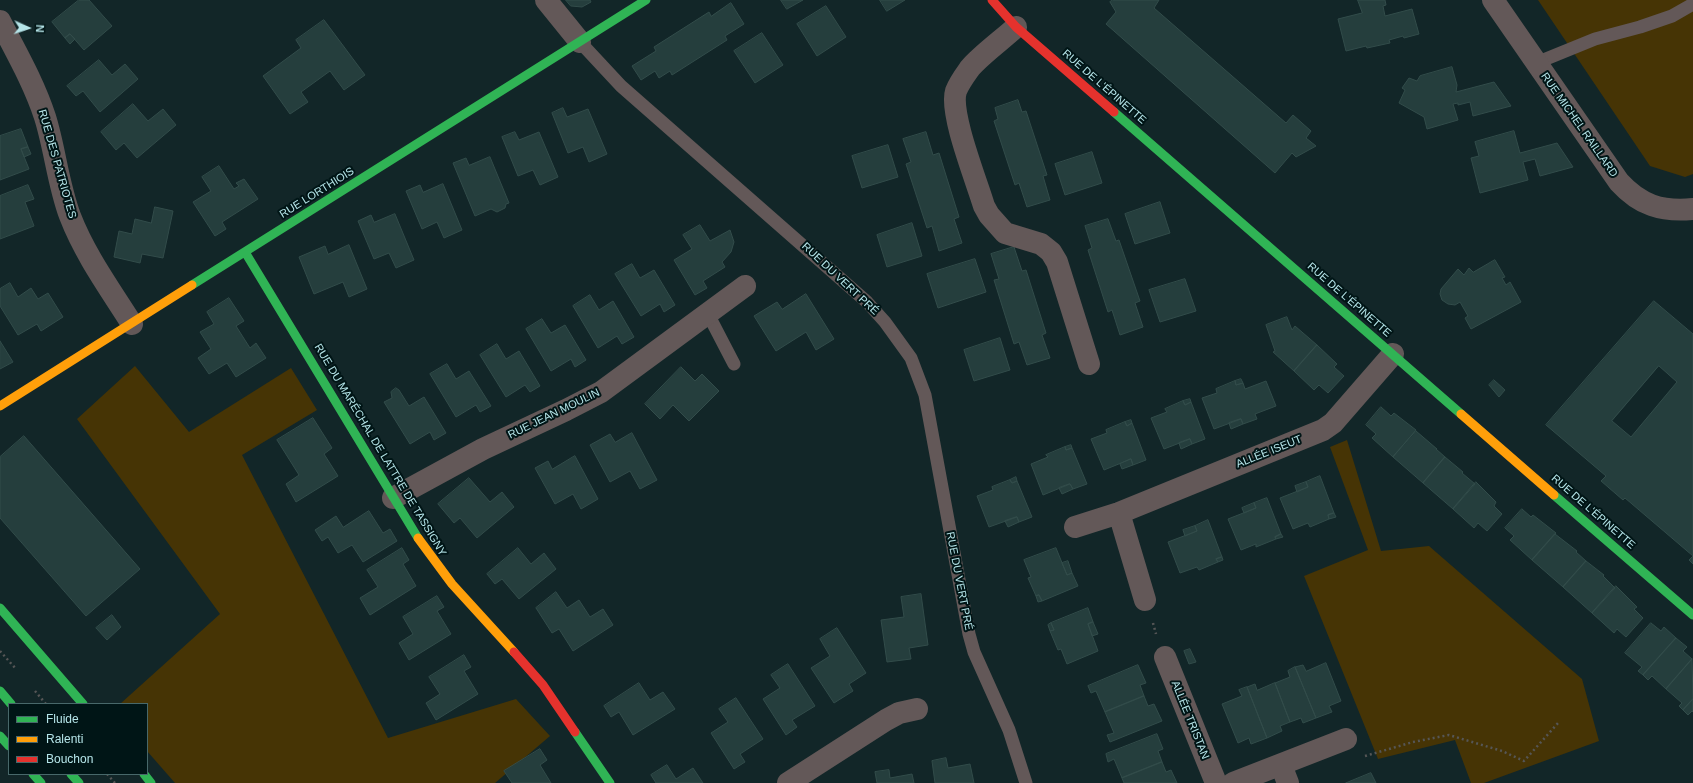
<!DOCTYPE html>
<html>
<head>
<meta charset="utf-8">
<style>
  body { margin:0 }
  #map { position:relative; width:1693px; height:783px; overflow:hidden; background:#122628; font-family:Helvetica,sans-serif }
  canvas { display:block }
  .legend { position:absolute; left:8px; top:703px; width:140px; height:72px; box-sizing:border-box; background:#001516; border:1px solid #48686a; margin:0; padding:5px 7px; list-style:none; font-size:12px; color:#b5e5e9 }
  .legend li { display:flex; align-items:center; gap:8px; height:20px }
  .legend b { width:20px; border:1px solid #48686a }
  .north { position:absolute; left:8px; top:8px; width:40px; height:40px; -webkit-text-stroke:3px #001516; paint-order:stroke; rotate:93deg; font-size:11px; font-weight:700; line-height:16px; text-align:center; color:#b5e5e9 }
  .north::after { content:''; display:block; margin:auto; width:14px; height:18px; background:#b5e5e9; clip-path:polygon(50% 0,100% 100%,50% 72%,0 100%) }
</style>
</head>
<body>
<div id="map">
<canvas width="1693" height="783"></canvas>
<ul class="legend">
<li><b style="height:5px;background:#30b455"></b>Fluide</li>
<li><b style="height:5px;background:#ff9f0a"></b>Ralenti</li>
<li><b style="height:5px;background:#e5322d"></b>Bouchon</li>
</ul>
<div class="north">N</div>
</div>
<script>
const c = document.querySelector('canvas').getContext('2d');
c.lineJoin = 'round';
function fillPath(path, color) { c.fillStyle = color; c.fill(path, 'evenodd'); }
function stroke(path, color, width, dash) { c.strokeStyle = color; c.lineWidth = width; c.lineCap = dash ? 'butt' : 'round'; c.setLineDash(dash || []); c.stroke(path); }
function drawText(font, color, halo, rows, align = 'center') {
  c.font = font + ' Helvetica,sans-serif'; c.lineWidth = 4; c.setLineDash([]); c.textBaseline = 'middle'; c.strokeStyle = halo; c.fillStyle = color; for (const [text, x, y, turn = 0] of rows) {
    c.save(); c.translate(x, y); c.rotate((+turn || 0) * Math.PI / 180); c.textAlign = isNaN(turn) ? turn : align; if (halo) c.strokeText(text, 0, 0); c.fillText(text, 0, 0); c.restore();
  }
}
fillPath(new Path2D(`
  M1538,0H1693V174L1685,177L1650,166Z
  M135,366L189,432L291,368L317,410L242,455L388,738L516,699L550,736L495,783H175L147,751V704H120L220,614L77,419Z
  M1347,440L1381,551L1429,546L1582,679L1599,741L1484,783H1471L1455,740L1378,759L1304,576L1368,550L1330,447Z`), '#463405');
const building = new Path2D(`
  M79,0H89L112,26L84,50L70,34L65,38L52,22Z
  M566,0H590L591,2L582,7L571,6Z
  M781,0H803L787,9Z
  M880,0H905L887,11Z
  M1113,0H1159L1154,8L1286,123L1293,115L1311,131L1306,138L1316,146L1296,157L1292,153L1275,173L1106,24L1116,12L1110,2Z
  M1358,0H1385L1386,5L1383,6L1385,16L1412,9L1419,34L1404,38L1403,36L1389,40L1390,43L1367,48L1366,46L1346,51L1338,19L1362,13Z
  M731,3L744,24L725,36L727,40L672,75L670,71L659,78L655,71L641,80L632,66L656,51L654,47L709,12L711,16Z
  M826,6L846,37L817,56L797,24Z
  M324,20L365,75L344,90L330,71L301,92L308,102L290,114L263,76L301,48L296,40Z
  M762,33L783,65L755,83L734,51Z
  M70,34L75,39L70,44L65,38Z
  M99,60L112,75L125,64L138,79L100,112L83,91L76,96L67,86Z
  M1452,67L1457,85L1456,92L1494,82L1511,106L1473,116L1470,102L1458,105V103L1453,104L1458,120L1427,129L1424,117L1399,103L1405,90L1402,88L1409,78L1417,81L1420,76Z
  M1018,100L1022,112L1026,111L1047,175L1043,176L1050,200L1027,207L1019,183L1015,185L994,121L998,119L995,108Z
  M133,104L148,121L163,109L176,125L137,158L124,143L116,150L101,132Z
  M563,108L567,117L588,109L607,154L589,162L583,147L568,153L552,113Z
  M21,129L28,147L21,149L29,169L0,180V136Z
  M1514,131L1520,153L1557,143L1573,167L1540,176L1535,159L1523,162L1528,180L1480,193L1471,158L1479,156L1475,142Z
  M515,132L519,140L539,132L558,177L540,185L533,170L518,176L502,137Z
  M926,132L933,155L939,153L959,217L954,219L962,243L939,251L932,226L927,228L906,164L911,162L903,139Z
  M888,145L898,177L862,188L852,156Z
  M28,147L31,154L24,157L21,149Z
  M1092,152L1102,183L1065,195L1055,164Z
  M490,157L509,203L506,204L505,208L497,212L491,209L475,216L453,163L466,158L469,165Z
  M219,166L234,189L239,186L236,183L244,179L258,199L222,222L226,229L215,236L193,202L211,191L202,177Z
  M443,184L462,230L444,238L437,222L422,229L406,191L420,185L423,192Z
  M28,185L34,199L25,202L34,226L0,239V196Z
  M1160,202L1170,233L1135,244L1125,214Z
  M155,207L173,211L163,258L142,254L140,263L114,257L119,231L132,234L135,219L151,223Z
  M395,214L414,260L396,268L389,253L374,259L358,221L371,215L374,222Z
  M1108,219L1116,241L1119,240L1140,301L1135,303L1143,327L1120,335L1112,310L1108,312L1088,250L1092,248L1085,226Z
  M912,223L922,256L887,267L877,235Z
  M700,225L710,241L730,230L734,242L731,252L722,262L725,267L703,281L707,288L695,295L674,260L692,249L683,235Z
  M349,245L367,289L349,297L343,282L314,294L299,257L325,246L328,254Z
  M1014,247L1022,271L1026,270L1046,333L1042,335L1050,358L1027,365L1019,342L1014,344L994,280L999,279L991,254Z
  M975,259L986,292L938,308L927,274Z
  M1495,260L1505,277L1502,278L1506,285L1510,282L1521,302L1471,329L1465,318L1468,316L1460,302L1455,305L1448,304L1442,300L1440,294L1441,289L1458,269L1464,275L1469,268L1473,272Z
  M632,264L640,278L654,270L675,305L664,312L660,304L641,316L615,274Z
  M1185,279L1196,311L1160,322L1149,290Z
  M10,283L18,297L31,288L38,299L48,293L63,317L41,331L37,324L18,335L0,306V289Z
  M806,294L834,339L816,350L806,332L776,351L754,316L777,302L782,309Z
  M590,295L599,310L613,301L634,337L622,344L617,336L598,348L573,306Z
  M229,298L244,321L236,326L250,348L256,343L266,358L236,377L227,363L209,374L198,358L211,349L200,332L214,324L207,312Z
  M1654,301L1693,334V564L1689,560L1693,556L1625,498L1623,500L1601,481L1606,476L1546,425ZM1659,366L1677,382L1631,437L1612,421Z
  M1287,317L1292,330L1295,326L1317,345L1294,371L1273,352L1275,351L1266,325Z
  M542,319L551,333L565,325L586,360L575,367L571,359L551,371L526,329Z
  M1000,338L1010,370L974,381L964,350Z
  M0,341L13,362L0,369Z
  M497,344L506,359L519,351L540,386L530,392L525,385L506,397L480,355Z
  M1317,345L1337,364L1334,367L1344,376L1328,393L1319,385L1314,390L1294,371Z
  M447,364L456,379L469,371L491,406L480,412L476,405L456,417L430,374Z
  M681,367L695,381L702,374L719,391L689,421L673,405L660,419L645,404Z
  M1241,379L1243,383L1236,385L1235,381Z
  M1494,380L1505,390L1499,397L1489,385Z
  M1235,381L1236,385L1243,383L1245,389L1266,381L1276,406L1255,414L1257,419L1243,424L1241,419L1214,429L1202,398L1217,393L1216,389Z
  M396,388L399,390L409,406L424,397L446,433L434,440L430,432L410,444L384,402L392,398L391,392Z
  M1190,399L1191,402L1185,405L1183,401Z
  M1183,401L1185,405L1191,402L1205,439L1192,444L1190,439L1164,449L1151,418L1167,412L1165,409Z
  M1381,407L1391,416L1394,413L1416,430L1393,457L1372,438L1376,434L1366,425Z
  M313,418L332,448L324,454L338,476L296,502L286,484L299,475L277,440Z
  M1241,419L1243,424L1231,429L1229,423Z
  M1131,420L1132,423L1127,426L1125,422Z
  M1125,422L1127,426L1132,423L1146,460L1133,465L1131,459L1104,470L1091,439L1107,433L1106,430Z
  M1416,431L1437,449H1436L1445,457L1423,483L1393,457Z
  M632,433L657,480L640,489L630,471L610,482L590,445L610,434L615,442Z
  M24,436L140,569L86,616L0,518V457Z
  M1190,439L1192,444L1181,449L1179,443Z
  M1071,445L1072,448L1066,450L1065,447Z
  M1065,447L1066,450L1072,448L1087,484L1073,489L1070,484L1043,495L1031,464L1048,457L1046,455Z
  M575,456L598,499L581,509L573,494L555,504L535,468L548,461L552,469Z
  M1445,457L1463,472L1462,473L1475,484L1453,509L1423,483Z
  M1131,459L1133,465L1122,469L1120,464Z
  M1320,476L1334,513L1328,515L1329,519L1310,527L1308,523L1293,529L1280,498L1308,487L1306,482Z
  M1016,477L1017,481L1012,483L1010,480Z
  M469,478L490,502L502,492L514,507L477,538L460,518L454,523L438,504Z
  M1010,480L1012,483L1017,481L1032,517L1019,522L1017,517L989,527L977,496L993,490L992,487Z
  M1306,482L1308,487L1297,492L1295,486Z
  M1476,482L1496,502L1494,506L1502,514L1487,531L1478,523L1474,528L1453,509Z
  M1070,484L1073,489L1062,494L1059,488Z
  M1267,498L1281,534L1275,537L1276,539L1256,547V544L1241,550L1228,519L1256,508L1254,503Z
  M1254,503L1256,508L1244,513L1242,508Z
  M1522,509L1531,517L1533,515L1556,533L1532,560L1510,540L1514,536L1505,528Z
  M369,511L383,533L390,529L397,541L363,562L352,545L338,553L328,537L322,541L315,530L336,516L343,527Z
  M1334,513L1336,517L1329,519L1328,515Z
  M1017,517L1019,522L1008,527L1005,521Z
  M1208,520L1222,557L1216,559L1218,562L1199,570L1197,567L1180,573L1168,542L1197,531L1195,526Z
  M1195,526L1197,531L1185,536L1183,530Z
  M1281,534L1283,537L1276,539L1275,537Z
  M1555,534L1577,551L1576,552L1586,561L1563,587L1532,560Z
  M402,548L409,560L403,564L416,586L370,615L360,598L378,587L367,570Z
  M518,548L531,564L544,553L556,569L519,599L502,579L495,584L487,574Z
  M1056,548L1067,575L1072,573L1078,586L1042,601L1039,595L1036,596L1028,578L1031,577L1024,560Z
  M1222,557L1223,560L1218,562L1216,559Z
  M1068,561L1072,573L1067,575L1062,563Z
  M1586,561L1604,575L1603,576L1615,588L1592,613L1563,587Z
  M1616,586L1637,607L1634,609L1643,618L1626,637L1617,629L1614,633L1592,613Z
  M556,592L567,608L579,600L590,617L603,609L613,625L573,651L559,629L552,633L536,608Z
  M921,594L928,645L909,648L911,659L887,662L881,620L904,617L901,597Z
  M1039,595L1042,601L1038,602L1036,596Z
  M437,596L444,607L437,611L451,634L409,660L399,643L413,634L403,617Z
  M1088,608L1093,622L1088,624L1098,651L1067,664L1061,649L1058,650L1050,631L1054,630L1051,623Z
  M112,615L121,627L107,640L96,628Z
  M1093,622L1098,634L1092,636L1088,624Z
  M1051,623L1054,630L1050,631L1048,625Z
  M1651,623L1661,631L1664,627L1676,638L1643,675L1638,671L1642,667L1625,653Z
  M837,628L866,673L849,684L853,691L834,703L811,668L830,656L820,639Z
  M1676,638L1687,647L1683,651L1692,659L1666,689L1652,676L1648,680L1643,675Z
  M1190,649L1196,662L1189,664L1184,651Z
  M464,655L471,667L464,671L478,694L436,720L426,703L440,694L429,677Z
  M1692,659L1693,699L1683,710L1679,706L1682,703L1666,689Z
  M1326,663L1341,701L1329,706L1332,712L1316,718L1295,667L1303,665L1306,671Z
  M788,664L815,706L792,720L797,727L786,735L763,699L780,688L771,675Z
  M1138,665L1146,683L1140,685L1144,696L1105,712L1096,691L1091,693L1088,686Z
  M1295,667L1316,718L1303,723L1301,718L1290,722L1275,683L1290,677L1288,671Z
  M639,683L650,700L663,692L675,709L633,735L619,712L611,717L604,706Z
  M1275,683L1290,722L1280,726L1282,731L1267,738L1247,687L1255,684L1257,690Z
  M1247,687L1267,738L1251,744L1249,738L1238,743L1222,704L1242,696L1239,690Z
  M1144,696L1148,706L1154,704L1162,721L1110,742L1107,735L1114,733L1105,712Z
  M736,698L763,739L740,754L745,762L734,769L711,733L728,722L719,709Z
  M1693,699V712L1692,711L1688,715L1683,710Z
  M1157,734L1163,749L1158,751L1162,762L1122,778L1114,759L1108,762L1106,754Z
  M540,749L547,760L540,765L551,783H512L504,771Z
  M946,758L948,768L970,764L974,783H935L932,761Z
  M1162,762L1166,772L1171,770L1177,783H1124L1122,778Z
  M667,765L676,779L693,768L703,783H656L651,775Z
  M889,770L890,778L912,774L914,783H877L875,772Z
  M1371,773L1376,783H1346Z`);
fillPath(building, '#253e3d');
stroke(building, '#324c4a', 1);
stroke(new Path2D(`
  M1153,623L1156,634
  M0,651L16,669
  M35,691L46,704
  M1365,756L1413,742L1449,735L1502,751L1524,761L1559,722
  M107,774L115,783`), '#565656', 2.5, [2, 3]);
stroke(new Path2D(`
  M580,42L621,86L867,302L885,322L911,358L925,395L969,634L974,652L1009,730L1026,783
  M1536,63L1595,39L1640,27L1672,16L1693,4
  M708,314L734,364`), '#635858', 13);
stroke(new Path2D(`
  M546,0L580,42
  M1493,0L1619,182C1640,205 1661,212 1693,209
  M0,21C16,52 34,83 45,117C55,149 58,184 70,216C85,255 110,289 132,324
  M1016,27C1003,39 981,55 970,68C965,75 959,83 956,91C949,113 977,182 984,206L989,215L1005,233L1041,244L1051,252L1057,262L1089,364
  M393,498L483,449L566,410L601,392L745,286
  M1119,513L1145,600
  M1075,527L1119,513L1323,430L1333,423L1393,354
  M1165,657L1216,783
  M1281,765L1288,783
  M788,783L886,720L899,713L917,709
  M1233,783L1346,739`), '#635858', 22);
stroke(new Path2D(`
  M1114,112L1461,414
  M245,252L418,538
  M192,285L646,0
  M1554,495L1693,615
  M0,608L83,704
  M0,691L11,704
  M575,732L610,783
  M0,736L9,746
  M33,774L41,783
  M71,774L79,783
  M144,774L151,783`), '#30b455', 9);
stroke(new Path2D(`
  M0,406L192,285
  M1461,414L1554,495
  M418,538L452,584L514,652`), '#ff9f0a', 9);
stroke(new Path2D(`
  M992,0L1016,27L1114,112
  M514,652L543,685L575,732`), '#e5322d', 9);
drawText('11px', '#b5e5e9', '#001516', [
  ["RUE DE L'ÉPINETTE",1104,87,41],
  ["RUE MICHEL RAILLARD",1579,125,55],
  ["RUE DES PATRIOTES",57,164,74],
  ["RUE LORTHIOIS",317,193,-32],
  ["RUE DU VERT PRÉ",840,279,43],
  ["RUE DE L'ÉPINETTE",1349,300,41],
  ["RUE JEAN MOULIN",554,414,-26],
  ["RUE DU MARÉCHAL DE LATTRE DE TASSIGNY",380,450,59],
  ["ALLÉE ISEUT",1269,452,-22],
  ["RUE DE L'ÉPINETTE",1593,512,41],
  ["RUE DU VERT PRÉ",959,581,79],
  ["ALLÉE TRISTAN",1190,720,68]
]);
</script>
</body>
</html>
